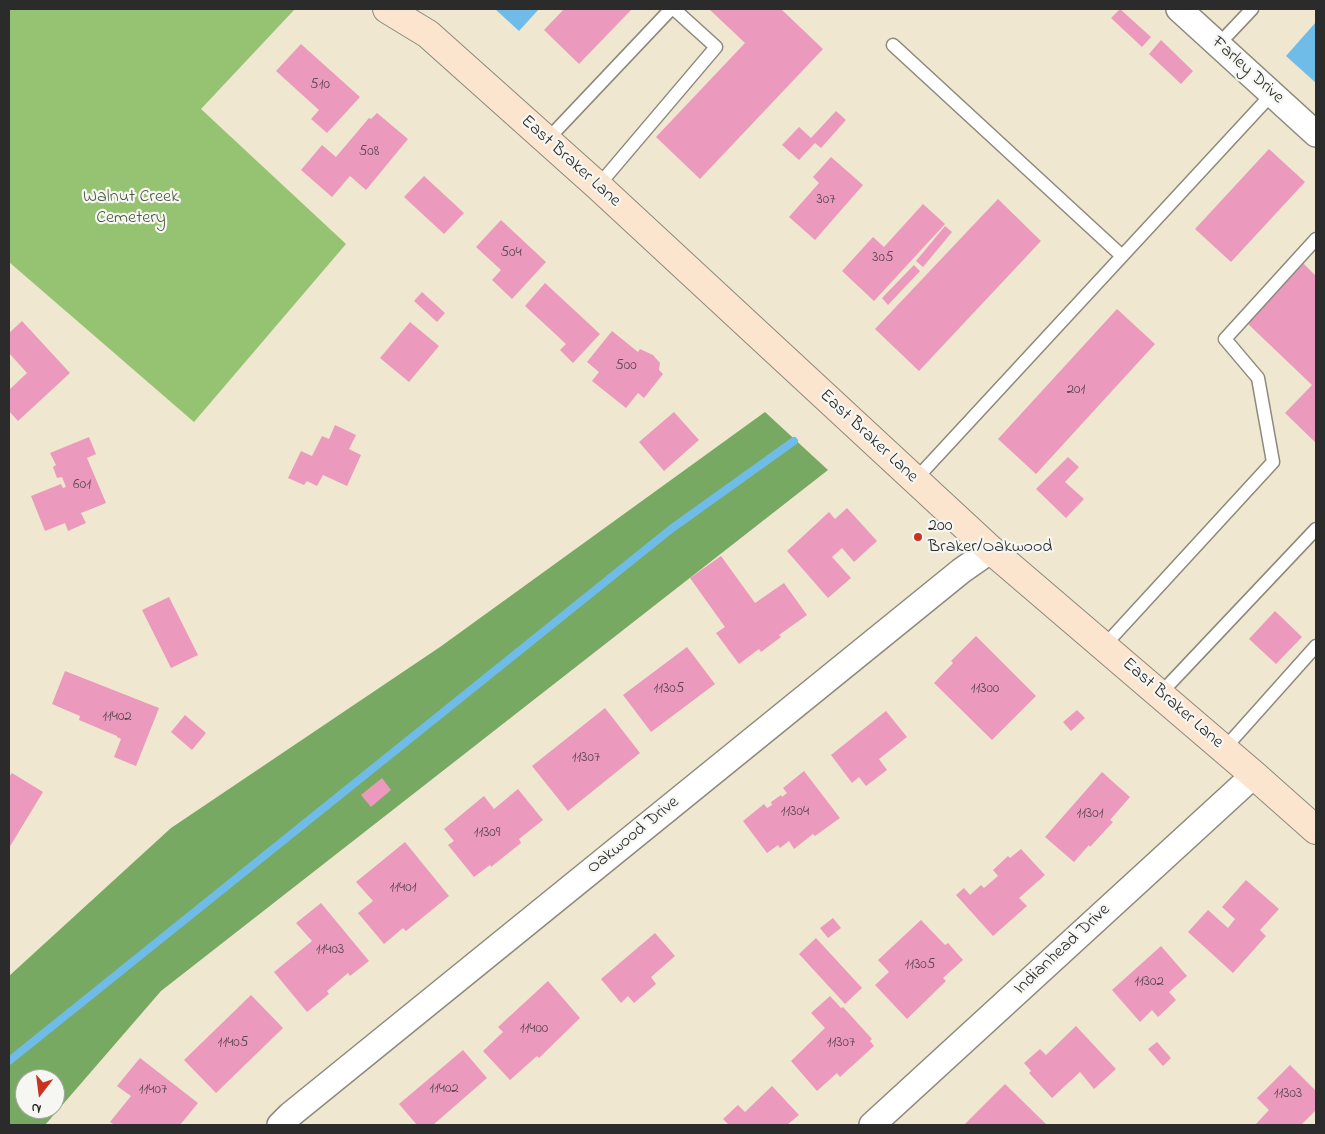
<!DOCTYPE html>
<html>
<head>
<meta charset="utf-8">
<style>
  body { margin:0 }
  #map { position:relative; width:1325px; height:1134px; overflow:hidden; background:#efe7cf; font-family:"Indie Flower",sans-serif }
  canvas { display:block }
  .frame { position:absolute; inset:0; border:10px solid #2b2b2b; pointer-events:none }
  .north { position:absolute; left:15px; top:1069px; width:50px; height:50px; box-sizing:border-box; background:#f6f6f2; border:1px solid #a5a5a2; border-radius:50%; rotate:195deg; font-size:14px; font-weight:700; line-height:20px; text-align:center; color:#2b2b2b }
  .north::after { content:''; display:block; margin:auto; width:18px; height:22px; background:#c8321e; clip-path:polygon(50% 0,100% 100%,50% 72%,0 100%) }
</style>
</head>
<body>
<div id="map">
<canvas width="1325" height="1134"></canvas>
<div class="frame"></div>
<div class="north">N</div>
</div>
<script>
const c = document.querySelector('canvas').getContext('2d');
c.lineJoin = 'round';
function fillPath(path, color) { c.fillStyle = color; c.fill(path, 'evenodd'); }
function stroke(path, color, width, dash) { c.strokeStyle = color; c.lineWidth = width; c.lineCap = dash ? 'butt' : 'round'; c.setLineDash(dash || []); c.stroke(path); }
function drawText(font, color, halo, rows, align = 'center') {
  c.font = font + ' "Indie Flower",sans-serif'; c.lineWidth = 4.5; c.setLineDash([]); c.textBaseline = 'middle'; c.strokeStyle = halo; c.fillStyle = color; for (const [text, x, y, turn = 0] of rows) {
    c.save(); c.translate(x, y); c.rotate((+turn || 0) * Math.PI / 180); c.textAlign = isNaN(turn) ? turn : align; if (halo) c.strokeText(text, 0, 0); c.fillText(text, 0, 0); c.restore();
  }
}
fillPath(new Path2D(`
  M9,9H295L201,109L346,244L194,422L9,262Z`), '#95c371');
fillPath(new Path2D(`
  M765,412L828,470L161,991L45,1125H9V976L171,828L440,647ZM25,1079H55V1109H25Z`), '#78a963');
fillPath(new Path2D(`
  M495,9H539L519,31Z
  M1316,22V83L1286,56Z`), '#70bce9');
stroke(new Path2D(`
  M9,1061L671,529L794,441`), '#70bce9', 8);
fillPath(new Path2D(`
  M564,9H632L579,64L544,30Z
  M709,9H781L823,49L700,179L656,137L745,43Z
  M1120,9L1151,37L1142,47L1111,18Z
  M1161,40L1193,71L1181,84L1149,54Z
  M301,44L360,97L327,133L311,119L319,110L276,71Z
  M836,111L846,120L821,148L815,143L799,160L782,145L799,127L811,138Z
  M377,113L408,139L366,190L350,176L332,197L301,170L322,145L336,157L369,118L371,119Z
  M1269,149L1305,182L1231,262L1195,229Z
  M831,157L863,185L815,240L789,217L819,183L813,177Z
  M424,176L464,213L444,234L404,197Z
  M998,199L1041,241L919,371L875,329Z
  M923,204L945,224L874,301L842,271L873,237L884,247Z
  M501,220L546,262L512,299L492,280L501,270L476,247Z
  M945,226L952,232L923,267L916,261Z
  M1303,263L1316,276V443L1285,413L1312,385L1247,323Z
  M914,265L920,271L888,305L882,298Z
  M545,283L600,334L573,363L560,350L566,344L525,306Z
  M422,292L445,313L437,322L414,301Z
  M1117,309L1155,344L1036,474L998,439Z
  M22,321L70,373L18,421L9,411V390L27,373L9,353V333Z
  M410,322L439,346L409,382L380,358Z
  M612,331L638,352L640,349L653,355L660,363L659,370L663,374L644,398L638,393L626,408L592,381L599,372L587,362Z
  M674,412L699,440L664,471L639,442Z
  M335,425L356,435L349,449L361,455L347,486L323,475L317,486L307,481L304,485L288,478L301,451L312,456L322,436L329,439Z
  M89,437L96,454L87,458L106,503L81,513L86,523L68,531L65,523L45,531L31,496L61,484L63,488L66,487L62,477L57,478L53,467L56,465L50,453Z
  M1068,457L1079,467L1065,482L1084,499L1066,518L1036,489Z
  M847,508L877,541L854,562L842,548L832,557L851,578L828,598L787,551L829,512L835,519Z
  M721,556L755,603L784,583L807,615L779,635L781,637L761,652L759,649L739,664L716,633L725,627L690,578Z
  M169,597L198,655L171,668L142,610Z
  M1275,611L1302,637L1276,664L1249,639Z
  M976,636L1036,696L992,740L934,683L953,663L951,661Z
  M687,647L715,684L651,732L623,695Z
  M65,671L159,708L136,766L114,757L121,739L117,737V736L79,720L80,716L52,704Z
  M605,708L640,753L568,811L532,766Z
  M1077,710L1085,718L1071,731L1063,722Z
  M886,711L907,737L879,759L887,770L866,786L859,777L852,783L831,755Z
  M185,715L206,733L192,750L171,732Z
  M804,771L840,818L815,836L813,834L794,849L789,841L780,848L778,845L767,853L743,821L764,804L767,808L772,805L771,802L781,795L782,797L787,793L783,788Z
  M1102,772L1130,797L1110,820L1113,822L1090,847L1089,845L1074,862L1045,837Z
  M12,773L43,792L9,848V777Z
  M382,778L391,790L371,807L361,795Z
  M518,789L543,820L519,839L521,843L491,867L490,865L474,877L448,845L454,841L444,829L484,796L494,809Z
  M405,842L449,896L406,931L403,928L384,944L358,913L373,901L356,882Z
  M1021,849L1045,875L1019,898L1027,906L993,936L956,895L964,888L970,895L981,885L984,888L998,876L993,870L1008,856L1010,858Z
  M1246,880L1279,909L1260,930L1266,936L1233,973L1188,932L1208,910L1228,928L1235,919L1222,907Z
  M321,903L369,961L350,976L348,973L327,991L329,994L307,1012L274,972L312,941L296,923Z
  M833,918L841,928L828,938L820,928Z
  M921,920L945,945L948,943L963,960L943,978L946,981L907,1019L875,985L889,972L878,960Z
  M655,933L675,956L651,977L656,984L634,1003L628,996L621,1003L601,979Z
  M816,938L862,988L845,1004L799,954Z
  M1161,946L1187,976L1169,992L1176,1000L1158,1017L1152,1010L1140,1022L1112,990Z
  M548,981L580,1018L539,1058L537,1056L510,1080L483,1051L503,1032L498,1027Z
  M251,995L283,1028L216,1093L184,1060Z
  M830,996L841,1008L843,1007L872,1039L870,1041L874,1046L840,1077L837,1073L817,1091L791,1061L825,1028L811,1013Z
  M1076,1026L1116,1069L1094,1089L1080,1072L1052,1098L1029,1073L1031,1071L1024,1063L1040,1049L1046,1055Z
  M1157,1042L1171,1058L1163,1066L1148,1049Z
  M463,1050L487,1078L433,1125H417L399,1104Z
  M140,1058L198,1103L180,1125H115L110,1122L131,1096L117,1086Z
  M1290,1065L1316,1091V1110L1301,1125H1255L1269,1110L1257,1098Z
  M1005,1084L1047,1125H964Z
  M772,1086L799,1115L787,1125H729L723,1119L738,1105L745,1112Z`), '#eb9abd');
const service = new Path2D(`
  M893,45L1122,256
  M1218,45L1252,9
  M547,140L671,9
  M598,186L716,47L674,9
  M915,480L1272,94
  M1104,646L1273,462L1258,378L1225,339L1316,239
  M1160,694L1316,529
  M1224,749L1316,646`);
const minor = new Path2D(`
  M1179,9L1316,134
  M280,1125L290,1115L961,571L991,550
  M872,1125L1254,775`);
const secondary = new Path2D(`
  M387,9L428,34L598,186L991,550L1254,775L1316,830`);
stroke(service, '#8d897d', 15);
stroke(minor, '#8d897d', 28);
stroke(secondary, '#8d897d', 30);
stroke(service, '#fff', 12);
stroke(minor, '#fff', 25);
stroke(secondary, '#fbe5cf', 28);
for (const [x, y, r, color] of [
  [918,537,5,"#c8321e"]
]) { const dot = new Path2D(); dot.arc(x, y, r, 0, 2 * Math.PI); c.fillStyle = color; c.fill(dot); stroke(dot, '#f6f6f2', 2); }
drawText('15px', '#5b4750', null, [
  ["510",320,86],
  ["508",369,153],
  ["307",826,201],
  ["504",511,254],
  ["305",883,259],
  ["500",626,367],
  ["201",1076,391],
  ["601",82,486],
  ["11305",669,690],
  ["11300",985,690],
  ["11402",117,718],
  ["11307",586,759],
  ["11304",795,813],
  ["11301",1090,815],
  ["11309",487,834],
  ["11401",403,889],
  ["11403",330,951],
  ["11305",920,966],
  ["11302",1149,983],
  ["11400",534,1030],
  ["11405",233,1044],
  ["11307",841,1044],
  ["11402",444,1090],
  ["11407",153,1091],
  ["11303",1288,1095]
]);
drawText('18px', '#2b2b2b', '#f6f6f2', [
  ["Farley Drive",1247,71,42],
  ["East Braker Lane",570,162,42],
  ["East Braker Lane",868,437,43],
  ["East Braker Lane",1172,704,41],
  ["Oakwood Drive",634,836,-39],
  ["Indianhead Drive",1063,950,-43]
]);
drawText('18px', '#4b5940', '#f6f6f2', [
  ["Walnut Creek",131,198],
  ["Cemetery",131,219]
]);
drawText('18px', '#2b2b2b', '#f6f6f2', [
  ["200",928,527],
  ["Braker/Oakwood",928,548]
], 'left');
</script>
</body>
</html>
